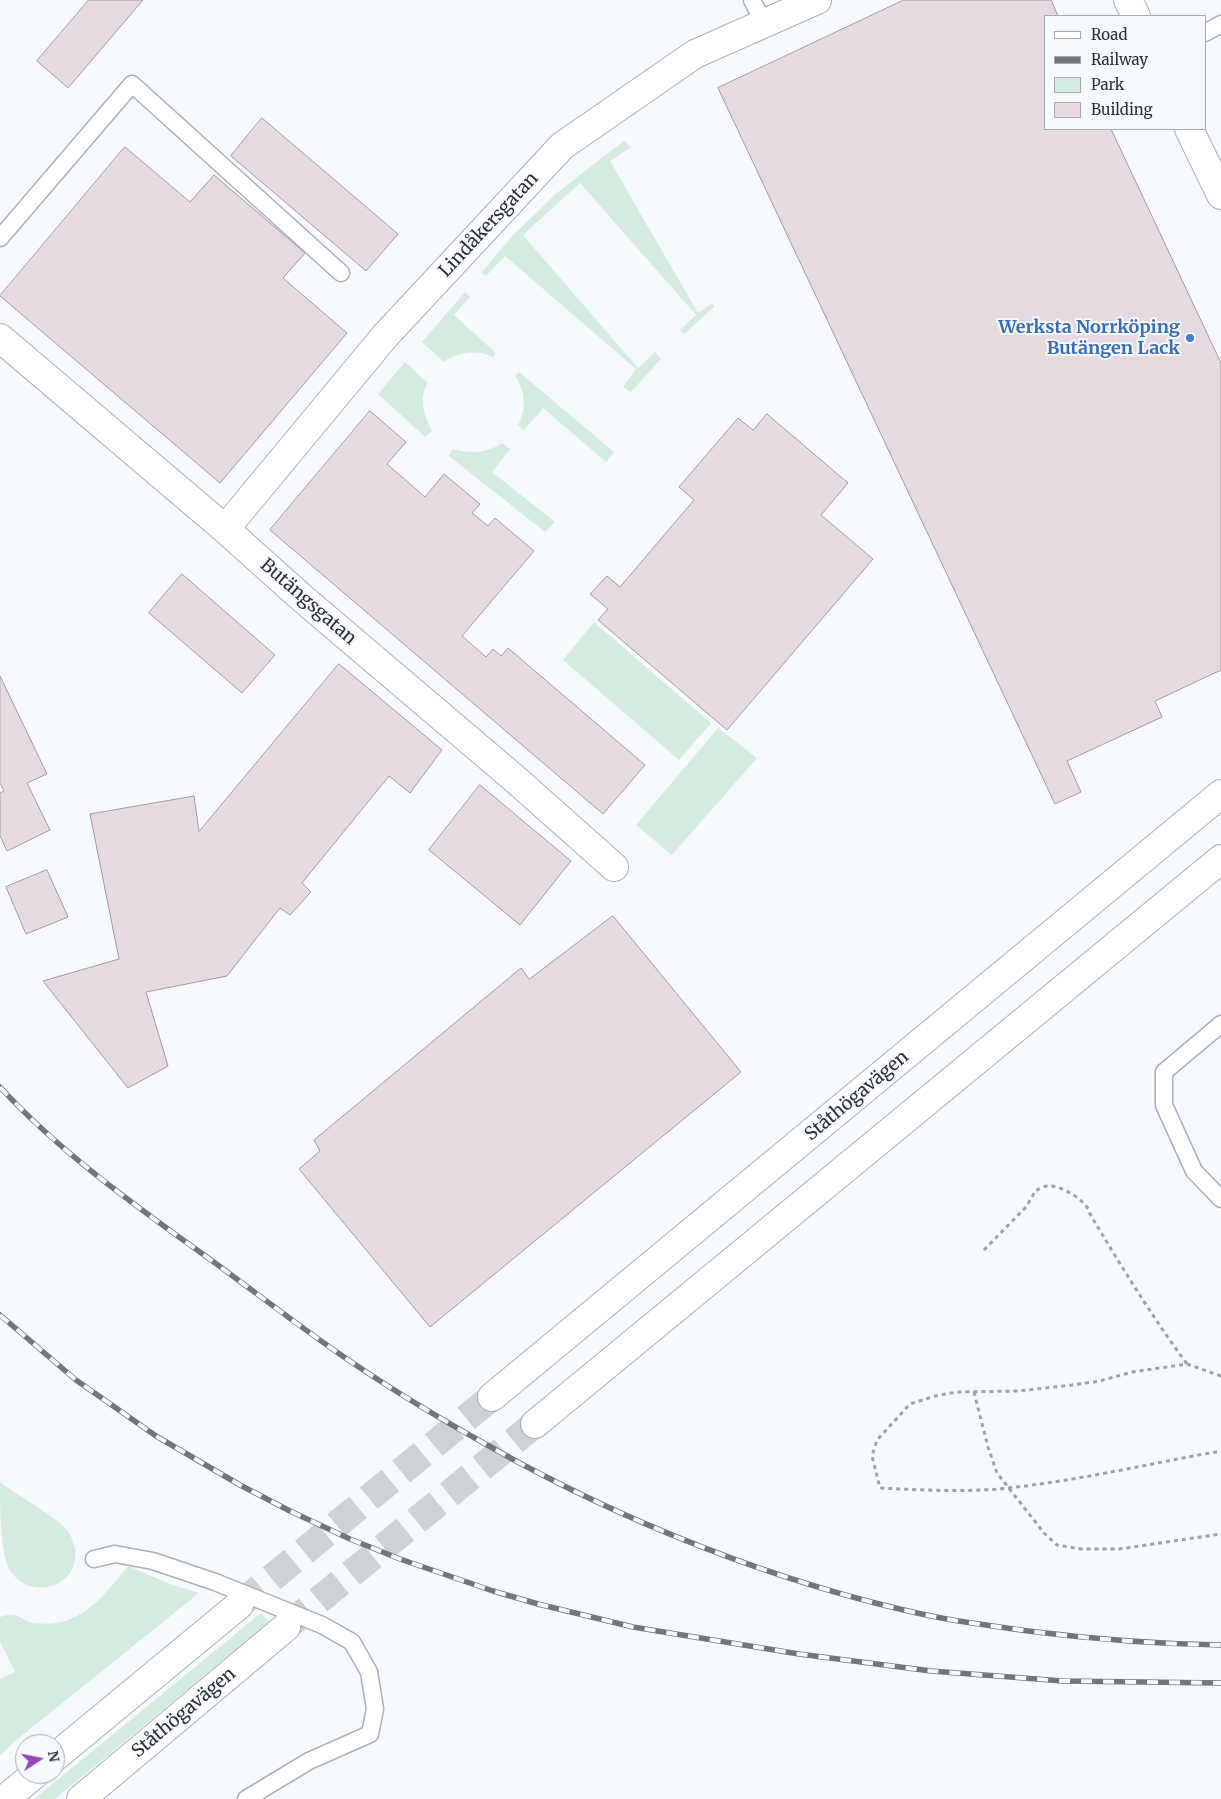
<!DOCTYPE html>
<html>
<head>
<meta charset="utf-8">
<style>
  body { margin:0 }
  #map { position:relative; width:1221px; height:1799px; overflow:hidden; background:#f6f9fd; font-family:Merriweather,serif }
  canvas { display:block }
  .legend { position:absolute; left:1044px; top:15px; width:162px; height:115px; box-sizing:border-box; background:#f6f9fd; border:1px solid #a6a9ad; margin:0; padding:6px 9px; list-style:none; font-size:15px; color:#2e3134 }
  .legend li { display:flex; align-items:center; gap:10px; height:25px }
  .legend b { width:25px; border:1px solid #a6a9ad }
  .north { position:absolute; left:15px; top:1734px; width:50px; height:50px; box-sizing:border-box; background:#f6f9fd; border:1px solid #a6a9ad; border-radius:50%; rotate:79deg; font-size:14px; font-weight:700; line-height:20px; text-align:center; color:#2e3134 }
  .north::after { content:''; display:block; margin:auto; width:18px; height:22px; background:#8f46b8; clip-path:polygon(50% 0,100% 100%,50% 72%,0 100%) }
</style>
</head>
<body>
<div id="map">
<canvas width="1221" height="1799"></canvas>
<ul class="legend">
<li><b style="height:6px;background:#fff"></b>Road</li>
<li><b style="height:6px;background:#737679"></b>Railway</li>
<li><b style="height:14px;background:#d4ecdf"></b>Park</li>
<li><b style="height:14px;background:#e6d9e0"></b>Building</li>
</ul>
<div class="north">N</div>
</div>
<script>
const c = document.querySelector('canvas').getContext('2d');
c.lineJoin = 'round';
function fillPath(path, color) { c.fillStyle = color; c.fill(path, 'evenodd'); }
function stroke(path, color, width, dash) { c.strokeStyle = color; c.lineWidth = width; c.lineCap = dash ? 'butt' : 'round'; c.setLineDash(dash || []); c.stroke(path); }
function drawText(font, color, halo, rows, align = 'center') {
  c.font = font + ' Merriweather,serif'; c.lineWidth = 4; c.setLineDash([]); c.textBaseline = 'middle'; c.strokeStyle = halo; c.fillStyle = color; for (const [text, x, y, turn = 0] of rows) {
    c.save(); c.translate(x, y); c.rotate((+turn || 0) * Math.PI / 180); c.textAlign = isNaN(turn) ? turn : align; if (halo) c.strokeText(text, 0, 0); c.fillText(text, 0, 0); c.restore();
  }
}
fillPath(new Path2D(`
  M625,140L630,148L610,161L698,313L712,303L714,307L684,334L680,330L696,315L580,183L523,235L638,368L655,352L661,359L631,392L623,387L636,369L505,256L486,276L481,273L513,235L558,192Z
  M465,292L470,297L454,315L496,353L493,357C478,349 457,352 444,362L422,342Z
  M405,362L428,383C418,399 424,415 432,431L425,437L378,394Z
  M519,372L614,452L606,462L543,408L524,430L518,425C527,410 525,390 515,376Z
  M502,443L510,449L492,472L555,522L545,532L449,456L453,449C471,454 487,453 502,443Z
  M594,622L711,723L679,760L563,660Z
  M718,728L757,758L672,855L636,825Z
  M0,1482C15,1494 60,1519 68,1531C97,1579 34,1609 9,1569C0,1548 0,1506 0,1482Z
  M128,1566L170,1584L199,1593L14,1742L0,1756V1679L15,1672L0,1641V1617C4,1616 9,1614 12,1615C19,1615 26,1622 33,1623C80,1629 102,1598 128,1566Z
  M261,1613L269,1622L55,1799H34Z`), '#d4ecdf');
const building = new Path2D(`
  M89,0H143L68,88L37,61Z
  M904,0H1051L1058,16H1045V129H1111L1221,363V670L1155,701L1162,717L1067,761L1081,792L1055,804L718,88Z
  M262,118L398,234L366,271L231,156Z
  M125,147L190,202L214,175L305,253L283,278L347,333L220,483L0,296Z
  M370,411L406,442L387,464L425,497L444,474L480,504L472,513L488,526L495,518L534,551L462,636L486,657L493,649L501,656L508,648L645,765L603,814L270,530Z
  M767,414L848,483L821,515L873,559L727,730L598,620L608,609L590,594L607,576L620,587L694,500L679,487L738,418L753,430Z
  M182,574L275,655L242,693L149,613Z
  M339,664L442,750L410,793L389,776L302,883L311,892L290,915L280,908L227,976L146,992L168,1066L128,1088L43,981L119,959L90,814L194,796L199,831Z
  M0,676L47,774L27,783L50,830L7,851L0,836V793L4,791L0,783Z
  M480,785L571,861L520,925L429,850Z
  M47,870L68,917L26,934L6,887Z
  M613,916L741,1072L430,1327L299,1169L320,1151L314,1140L521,968L529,979Z`);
fillPath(building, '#e6d9e0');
stroke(building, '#a3989e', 1);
stroke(new Path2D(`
  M239,1605L492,1397
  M286,1627L535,1424`), '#ced1d5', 28, [28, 14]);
const service = new Path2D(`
  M752,0L764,23
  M1205,33L1221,24
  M0,238L132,84L341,273
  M1221,1024L1164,1072V1105L1194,1171L1221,1199
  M94,1559L115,1554L153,1561L215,1582L322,1625L352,1642L369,1672L375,1709L370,1734L309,1761L246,1799`);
const minor = new Path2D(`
  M1128,0L1136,16
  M1189,129L1221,195
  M0,338L225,529L302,598L515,779L614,867
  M225,529L385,336L562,146L695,54L817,0`);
const secondary = new Path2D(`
  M492,1397L1221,794
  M535,1424L1221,859
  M55,1757L239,1605
  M5,1799L35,1774
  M81,1799L286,1627`);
stroke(service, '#a9b1ba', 19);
stroke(minor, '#a9b1ba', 30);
stroke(secondary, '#a9b1ba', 30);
stroke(new Path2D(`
  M984,1250L1026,1207L1036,1190C1040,1189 1044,1186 1048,1186C1061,1185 1088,1201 1090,1214C1121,1266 1151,1315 1187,1364
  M1221,1376L1187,1364L1132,1372L1100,1381L1072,1385L1018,1391L957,1392L935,1396L910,1404L877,1440L872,1456L880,1488C919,1490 959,1492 998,1489C1073,1482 1147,1464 1221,1451
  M974,1392L988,1447L997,1473L1044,1533L1057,1545L1081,1549H1119L1221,1534`), '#9da0a4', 3, [4, 4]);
stroke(service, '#fff', 16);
stroke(minor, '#fff', 28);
stroke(secondary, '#fff', 28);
const rail = new Path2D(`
  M0,1087C67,1160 151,1216 230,1274C264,1299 297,1324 331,1348C381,1383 435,1416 489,1446C621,1521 777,1583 926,1615C959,1622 994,1626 1028,1631C1092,1639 1157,1644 1221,1645
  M0,1315L76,1380L156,1436L240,1485L290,1511L350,1539L400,1559L493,1591L538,1604L633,1627L799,1654L931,1671L1063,1681L1221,1683`);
stroke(rail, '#737679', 5.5);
stroke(rail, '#f6f9fd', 4, [11]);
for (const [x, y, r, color] of [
  [1190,338,5,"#3f7fe0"]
]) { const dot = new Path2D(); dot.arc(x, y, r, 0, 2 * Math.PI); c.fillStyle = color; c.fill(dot); stroke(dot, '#f6f9fd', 2); }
drawText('18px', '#2e3134', '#f6f9fd', [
  ["Lindåkersgatan",489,225,-47],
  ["Butängsgatan",308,602,41],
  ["Ståthögavägen",857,1096,-40],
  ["Ståthögavägen",184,1713,-40]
]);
drawText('bold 18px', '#366cbe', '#f6f9fd', [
  ["Werksta Norrköping",1180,328],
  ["Butängen Lack",1180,349]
], 'right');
</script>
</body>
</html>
